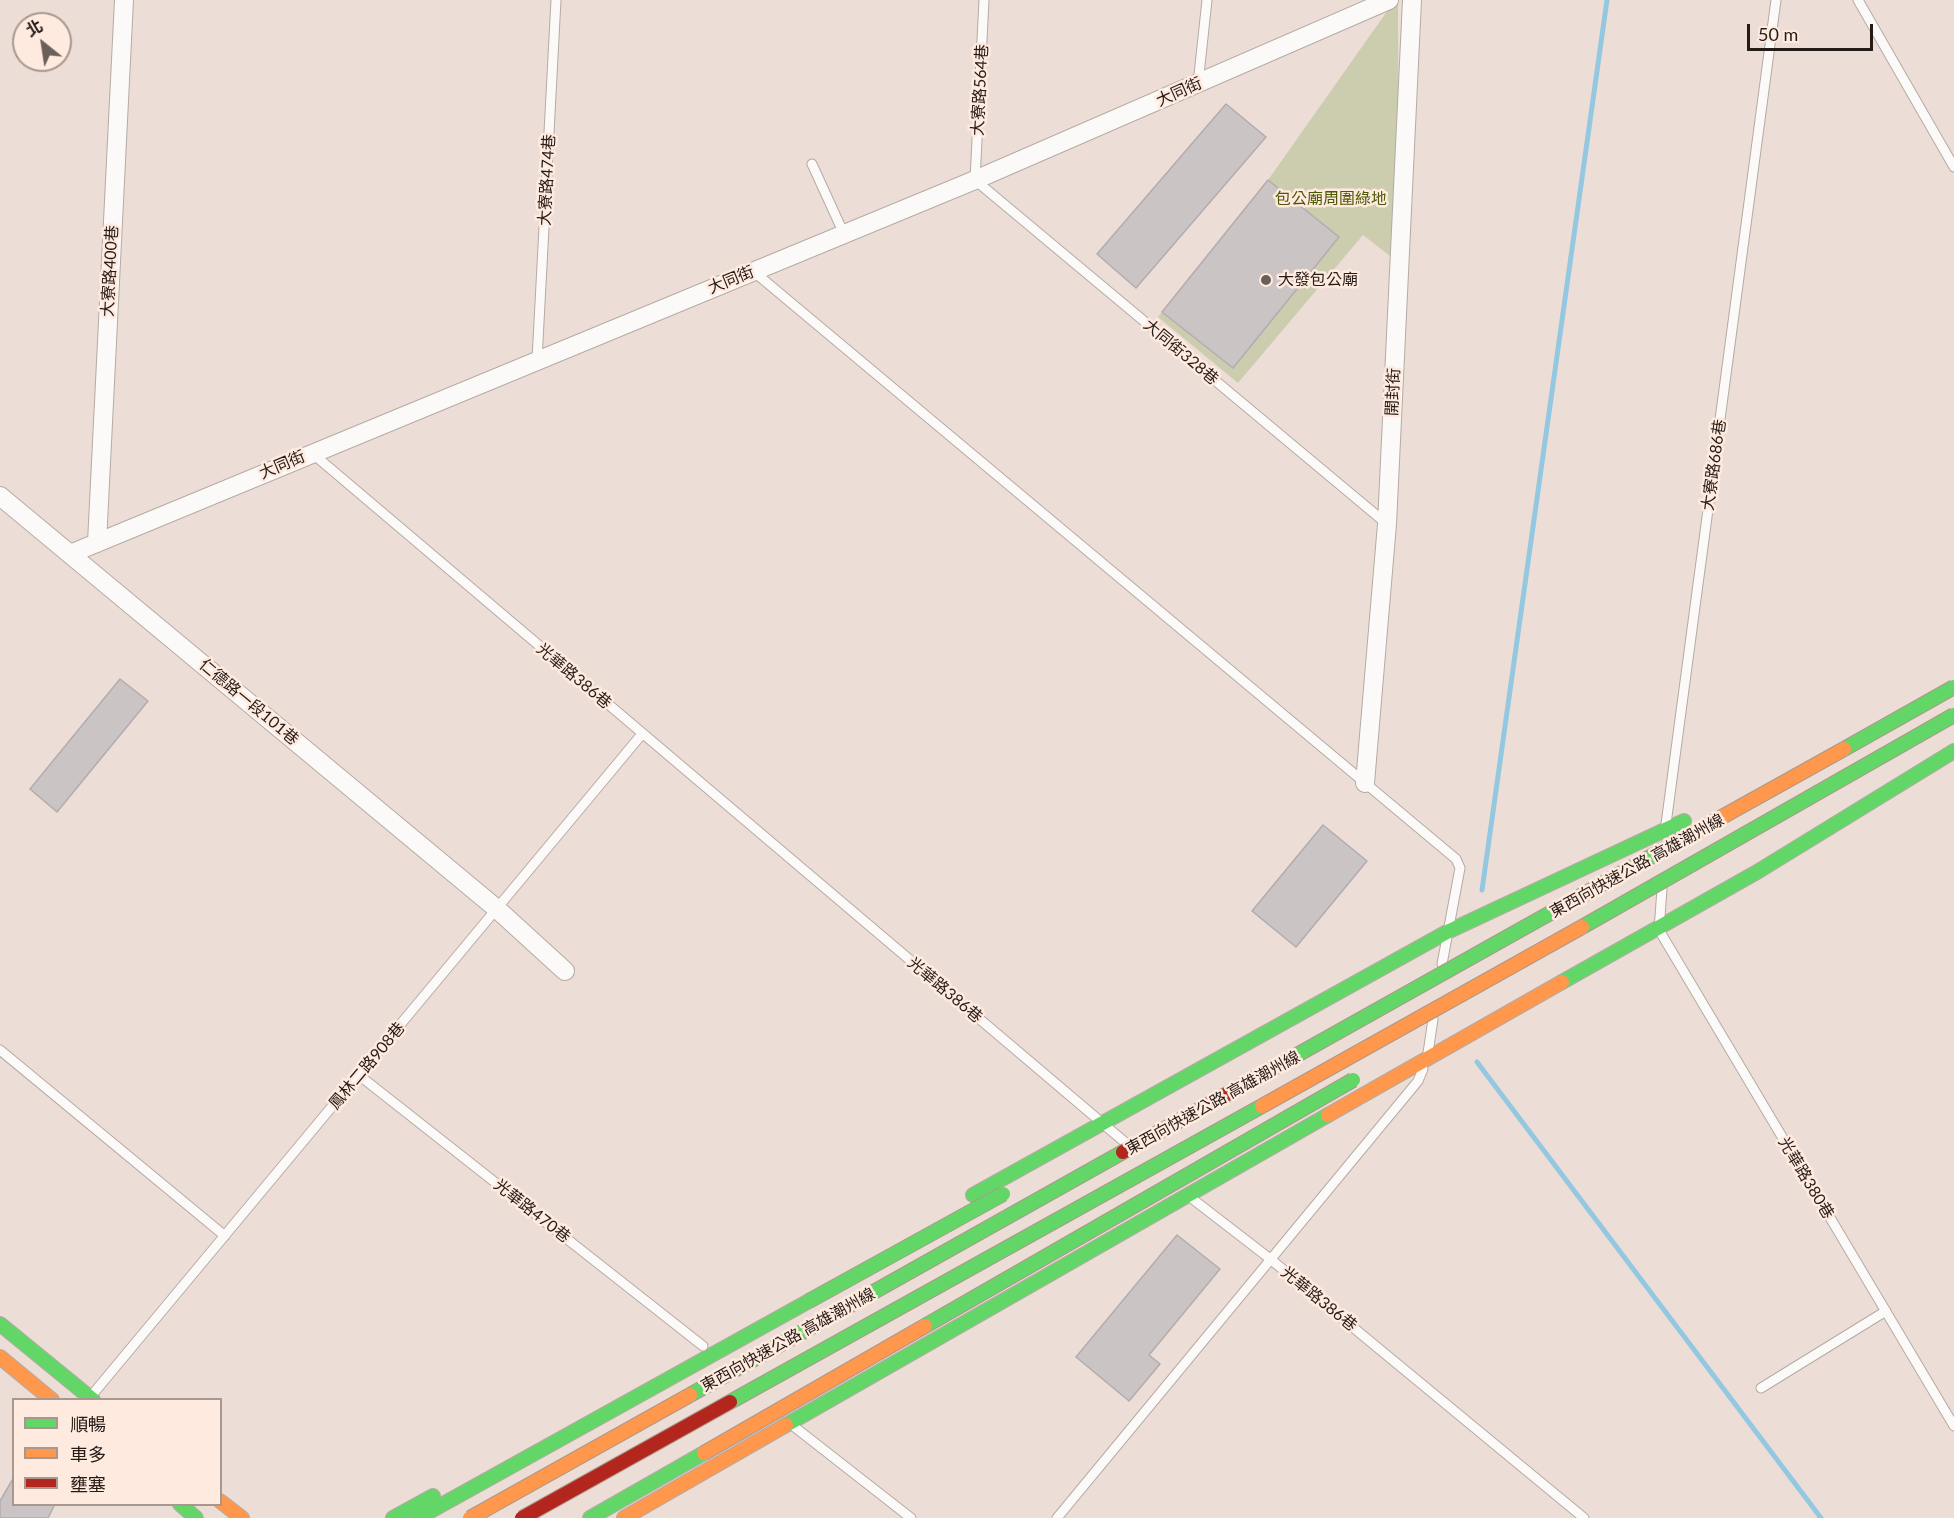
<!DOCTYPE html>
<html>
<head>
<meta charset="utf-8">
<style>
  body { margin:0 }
  #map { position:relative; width:1954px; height:1518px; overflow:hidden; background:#ecded7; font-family:Lato,"Noto Sans TC",sans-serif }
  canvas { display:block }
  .legend { position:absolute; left:12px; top:1398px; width:210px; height:108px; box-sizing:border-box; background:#ffeadf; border:2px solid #a8978f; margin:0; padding:8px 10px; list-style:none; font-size:18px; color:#251b17 }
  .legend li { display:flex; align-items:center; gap:12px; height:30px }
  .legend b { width:30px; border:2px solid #a8978f }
  .north { position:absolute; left:12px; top:12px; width:60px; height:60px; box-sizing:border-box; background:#ffeadf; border:2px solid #a8978f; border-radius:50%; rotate:330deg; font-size:16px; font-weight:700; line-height:24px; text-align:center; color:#251b17 }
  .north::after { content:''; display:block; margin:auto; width:21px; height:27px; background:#6b5f5a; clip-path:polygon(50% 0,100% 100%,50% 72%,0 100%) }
  .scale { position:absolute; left:1747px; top:24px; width:126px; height:27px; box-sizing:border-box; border:3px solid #251b17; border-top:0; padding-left:8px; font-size:18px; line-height:21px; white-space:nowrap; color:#251b17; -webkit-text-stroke:4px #ffeadf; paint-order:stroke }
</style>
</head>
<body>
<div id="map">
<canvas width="1954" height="1518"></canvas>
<ul class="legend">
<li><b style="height:8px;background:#63d668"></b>順暢</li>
<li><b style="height:8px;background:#ff974d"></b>車多</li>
<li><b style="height:8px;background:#b3261e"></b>壅塞</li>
</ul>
<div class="north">北</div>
<div class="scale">50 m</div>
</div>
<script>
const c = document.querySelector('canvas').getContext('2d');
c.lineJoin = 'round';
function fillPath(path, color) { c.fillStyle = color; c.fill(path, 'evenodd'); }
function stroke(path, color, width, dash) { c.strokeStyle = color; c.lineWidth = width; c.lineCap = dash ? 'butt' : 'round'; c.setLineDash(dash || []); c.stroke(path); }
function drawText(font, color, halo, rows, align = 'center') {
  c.font = font + ' Lato,"Noto Sans TC",sans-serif'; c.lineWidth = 5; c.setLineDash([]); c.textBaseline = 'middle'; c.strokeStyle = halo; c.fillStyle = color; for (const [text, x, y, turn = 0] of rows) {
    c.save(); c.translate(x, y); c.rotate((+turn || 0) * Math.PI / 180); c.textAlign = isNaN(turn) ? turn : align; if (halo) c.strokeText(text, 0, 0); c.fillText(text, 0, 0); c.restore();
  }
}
fillPath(new Path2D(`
  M1395,0H1398L1399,263L1363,235L1238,383L1158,317L1162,312L1233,368L1338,237L1268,180Z`), '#ccccae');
stroke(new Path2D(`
  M1482,890L1607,0
  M1477,1062L1821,1518`), '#94c8e1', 5);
const building = new Path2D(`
  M1226,104L1266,137L1136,288L1097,254Z
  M1268,180L1339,237L1233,368L1162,312Z
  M120,679L148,701L57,812L30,789Z
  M1323,825L1367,861L1296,947L1252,911Z
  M1177,1235L1220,1269L1149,1355L1160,1364L1129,1401L1076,1357Z
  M14,1477V1504H55L48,1518H0V1501Z`);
fillPath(building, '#cac4c5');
stroke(building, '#b3acae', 1.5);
const lane = new Path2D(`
  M984,0L975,180L1387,524
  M1858,0L1954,167
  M1198,84L1207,0
  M812,164L844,234
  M753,271L1456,859L1460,868L1442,964
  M537,360L556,0
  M312,453L1127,1144
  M1666,824L1776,0
  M1662,889L1659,930L1954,1426
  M0,1050L225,1236
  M1428,1053L1433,1019
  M360,1076L703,1346
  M1190,1197L1269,1258L1584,1518
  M1761,1388L1886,1311
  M92,1395L642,734
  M792,1425L911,1518
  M1057,1518L1418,1081L1423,1069`);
const street = new Path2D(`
  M0,496L497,909L565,971
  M97,543L124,0
  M70,554L975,180L1389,0
  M1365,783L1387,524L1412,0`);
const fast = new Path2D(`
  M1562,982L1757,872L1954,751
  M973,1195L1447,932L1684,821
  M0,1324L93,1400
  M786,1425L1328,1115
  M180,1504L196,1518
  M393,1518L433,1496
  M418,1518L809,1301
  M590,1518L704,1453`);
const slow = new Path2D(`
  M1328,1115L1562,982
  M0,1357L52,1400
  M220,1501L242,1518
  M624,1518L786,1425`);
stroke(lane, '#b5aaa4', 11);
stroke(street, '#b5aaa4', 20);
stroke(fast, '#b5aaa4', 16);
stroke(slow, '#b5aaa4', 16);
stroke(lane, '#fcfaf9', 9);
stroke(street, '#fcfaf9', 18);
stroke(fast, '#63d668', 14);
stroke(slow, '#ff974d', 14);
const fastBridge = new Path2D(`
  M1844,749L1954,687
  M1582,927L1954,715
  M1288,1060L1668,847
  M809,1301L1003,1194
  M925,1326L1353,1080
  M690,1395L1123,1152
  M730,1402L1262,1106`);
const slowBridge = new Path2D(`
  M1668,847L1844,749
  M1262,1106L1582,927
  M704,1453L925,1326
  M470,1518L690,1395`);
const jamBridge = new Path2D(`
  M1123,1152L1288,1060
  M522,1518L730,1402`);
stroke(fastBridge, '#ac988b', 16, []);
stroke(slowBridge, '#ac988b', 16, []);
stroke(jamBridge, '#ac988b', 16, []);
stroke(fastBridge, '#63d668', 14);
stroke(slowBridge, '#ff974d', 14);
stroke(jamBridge, '#b3261e', 14);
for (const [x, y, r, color] of [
  [1266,280,6,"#6b5f5a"]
]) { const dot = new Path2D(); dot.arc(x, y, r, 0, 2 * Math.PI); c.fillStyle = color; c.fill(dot); stroke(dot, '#ffeadf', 2); }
drawText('16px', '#251b17', '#ffeadf', [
  ["大寮路564巷",980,90,-87],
  ["大同街",1179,92,-24],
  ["大寮路474巷",547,180,-87],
  ["大寮路400巷",110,271,-87],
  ["大同街",731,280,-22],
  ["大同街328巷",1181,352,40],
  ["開封街",1393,392,-87],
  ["大同街",282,465,-23],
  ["大寮路686巷",1714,465,-82],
  ["光華路386巷",574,676,40],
  ["仁德路一段101巷",249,702,40],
  ["東西向快速公路 高雄潮州線",1637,866,-29],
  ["光華路386巷",945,990,40],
  ["鳳林二路908巷",367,1066,-50],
  ["東西向快速公路 高雄潮州線",1213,1103,-29],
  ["光華路380巷",1806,1178,59],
  ["光華路470巷",532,1211,38],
  ["光華路386巷",1319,1299,39],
  ["東西向快速公路 高雄潮州線",788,1340,-29]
]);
drawText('16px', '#4c5904', '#ffeadf', [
  ["包公廟周圍綠地",1331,199]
]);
drawText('16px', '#251b17', '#ffeadf', [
  ["大發包公廟",1278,280]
], 'left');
</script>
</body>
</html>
